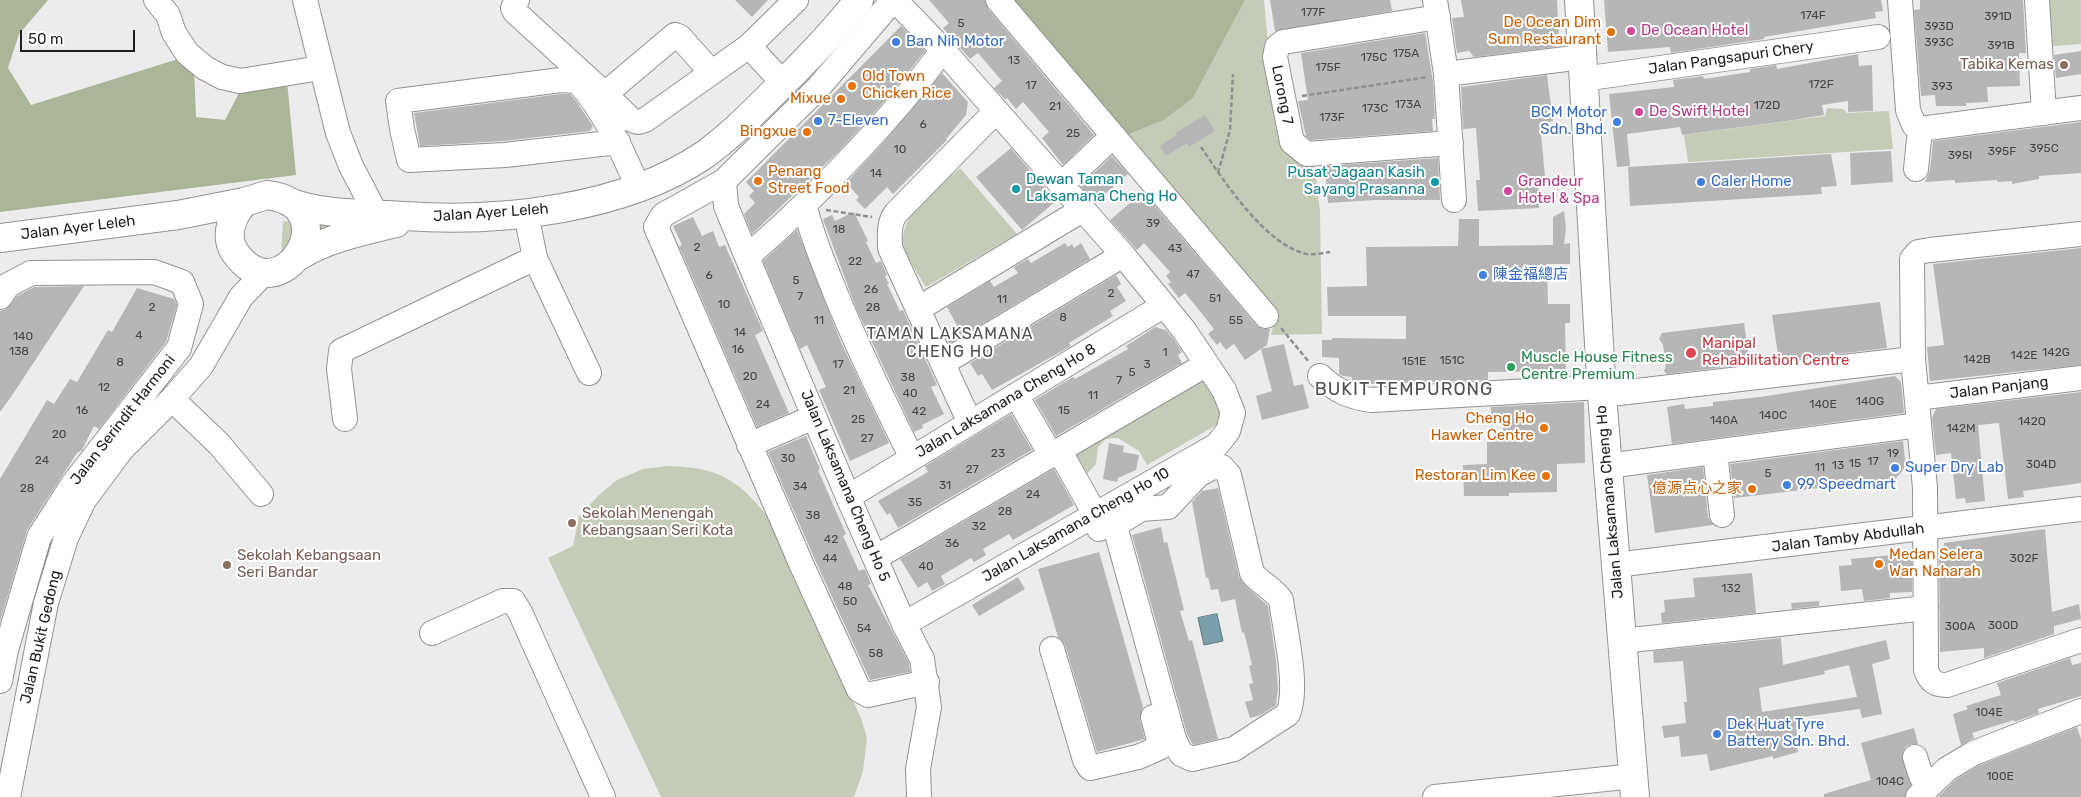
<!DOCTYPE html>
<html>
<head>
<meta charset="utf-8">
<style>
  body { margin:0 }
  #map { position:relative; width:2081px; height:797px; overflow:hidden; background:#ececed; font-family:Rubik,sans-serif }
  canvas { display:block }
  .scale { position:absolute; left:20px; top:30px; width:115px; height:22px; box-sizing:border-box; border:2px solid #1f1f20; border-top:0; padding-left:6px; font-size:15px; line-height:18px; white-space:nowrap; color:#1f1f20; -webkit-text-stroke:4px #fff; paint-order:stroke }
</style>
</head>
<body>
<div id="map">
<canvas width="2081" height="797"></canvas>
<div class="scale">50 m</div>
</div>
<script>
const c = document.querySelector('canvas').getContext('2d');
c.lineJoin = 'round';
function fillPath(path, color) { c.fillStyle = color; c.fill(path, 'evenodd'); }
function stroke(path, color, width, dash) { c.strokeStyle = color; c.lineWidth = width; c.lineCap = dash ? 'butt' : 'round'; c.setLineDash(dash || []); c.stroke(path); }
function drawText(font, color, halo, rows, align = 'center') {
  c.font = font + ' Rubik,"Noto Sans SC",sans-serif'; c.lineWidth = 4; c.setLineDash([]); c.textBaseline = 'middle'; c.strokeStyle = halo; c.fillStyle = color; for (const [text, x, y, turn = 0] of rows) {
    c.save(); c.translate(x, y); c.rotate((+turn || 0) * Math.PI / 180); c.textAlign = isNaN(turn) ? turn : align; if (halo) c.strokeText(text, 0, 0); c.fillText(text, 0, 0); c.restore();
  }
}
fillPath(new Path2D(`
  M1245,0H1264L1268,42L1285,143L1314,161L1320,211L1322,334L1271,335L1275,319L1122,137L1164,120L1193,98Z
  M2039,0H2081V44L2043,47Z
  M1827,108L1843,109L1847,113L1889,111L1893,149L1688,162L1684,135L1825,116Z
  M960,168L1017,234L926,287C918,274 905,257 903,242C901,212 940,186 960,168Z
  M283,221L359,227L281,255Z
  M1202,373C1213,391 1225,403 1218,424L1147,465L1139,451L1118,438L1106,439L1098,447L1096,464L1085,476L1069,450Z
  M667,466C717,467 737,478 768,517L861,718L867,738L863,771L854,797H661L548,558L573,546L579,516L599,495L617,480L643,469Z`), '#c4ccb8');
fillPath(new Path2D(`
  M0,0H48L19,34L8,68L31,105L178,59L194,70L196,117L225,120L241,89L287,81L296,175L0,212Z
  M1005,0H1245L1193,98L1164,120L1122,137Z`), '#aab697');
const water = new Path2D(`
  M1217,614L1223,641L1204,645L1198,618Z`);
fillPath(water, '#7aa0ac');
stroke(water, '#5f7982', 1);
fillPath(new Path2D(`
  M735,0H768L752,17Z
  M929,0H985L988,9L1094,135L1063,165L1042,138L1049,132L1023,102L1016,109L1007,98L1005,99L994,88L1002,81L978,53L970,59L943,28L949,23Z
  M1270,0H1390L1392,11L1275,31Z
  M1461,0H1557L1559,39L1555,47L1474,57L1469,51L1457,53L1452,18L1464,17Z
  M1604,0H1881L1883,11L1875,12L1876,18L1764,37V39L1671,53L1670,47L1608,52Z
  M1920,0H2023L2026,53H2019L2020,86L1987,87L1988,102L1966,103V106H1936L1935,95L1921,96L1914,10L1920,9Z
  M901,26L925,51L888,97L841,149L752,234L744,214L755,203L749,196L754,191L746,182Z
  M1425,33L1433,82L1435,119H1432L1433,131L1311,140L1306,136L1298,101L1308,100L1301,53Z
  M2081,51V74L2056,78L2054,55Z
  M1858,54L1859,66L1872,65L1873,111L1848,112V101L1822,105L1824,115L1794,120L1682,135L1680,127L1627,134L1630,166L1617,167L1609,94L1674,87L1673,80L1703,76L1704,79L1750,72V69L1776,65L1777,69Z
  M942,73L968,102L966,115L946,139L947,140L893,194L887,187L865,209L856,200L859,197L846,183L885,141Z
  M1547,75L1553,121L1540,123L1545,177L1538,178L1539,208L1478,211L1476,180H1480L1476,128L1463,129L1461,87Z
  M561,94H570L576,101L593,126L590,131L504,141L420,146L414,113Z
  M1205,115L1215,131L1189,147L1187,143L1166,156L1160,146L1177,135L1175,133Z
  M2081,122V173L2039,176V179L2012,184V181L1997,182V180L1955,183V180L1925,182L1930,170L1933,141Z
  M1011,148L1056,201L1022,230L976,177Z
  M1891,151L1893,182L1851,185L1850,153Z
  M1831,154L1837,186L1821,187L1822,194L1630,206L1628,167Z
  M1112,156L1128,174L1095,203L1080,186Z
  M1438,158L1440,200H1375L1328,203L1325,166Z
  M1143,192L1256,325L1262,329H1270L1267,345L1261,349L1284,344L1294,386L1303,384L1309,408L1262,420L1256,396L1272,391L1261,349L1245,360L1234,344L1226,350L1220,342L1217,345L1208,334L1214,329L1195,305L1185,293L1179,298L1168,284L1171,282L1166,276L1170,272L1144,243L1137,250L1110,220Z
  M1564,211L1566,229L1564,244L1570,243V264H1547L1548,304H1570V323H1565L1566,371L1488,372V380L1366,384V381H1352V377L1343,376L1339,374V358L1322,357V340H1332V338L1406,339V316H1328L1327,287L1367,286L1366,247L1458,246L1459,219H1479V246L1553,245V217Z
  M854,212L868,241L866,242L876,263L881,261L887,275L885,276L889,284H887L900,311L903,310L937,385L931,387L944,414L922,425L923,428L914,432L856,308L823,219L832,215L835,221Z
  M693,217L702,236L713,231L719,247L725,245L763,331L755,335L789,413L757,427L679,246L682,245L673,226Z
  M797,230L840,340L889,443L850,461L819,390L826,387L807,345L800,349L763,261Z
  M1065,243L1068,247L1072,244L1074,248L1081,243L1090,259L949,344L947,339L960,331L947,307L990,281L994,287L1018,273L1014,267L1028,259L1031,263Z
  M2081,248V365L1930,381L1927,347L1944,345L1933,264Z
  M1116,275L1121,284L1117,287L1126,301L1110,311L1113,316L1069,343L1071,346L992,390L982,374L978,376L970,363Z
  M84,286L13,394L0,412V311L6,309L17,296L34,287Z
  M137,288L174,299L177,305L166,342L99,429L94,426L82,450L77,453L27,530L0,622V479L47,400L54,404L70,379L77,382L108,330L112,332Z
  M1880,302L1887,348L1779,361L1772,315Z
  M1744,323L1750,364L1667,374L1664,371L1666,366L1663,345L1659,339L1662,333Z
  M1155,327L1166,330L1173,338L1182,352L1178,355L1182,363L1056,436L1035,400L1073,377L1075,379L1128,349L1126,346Z
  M1895,376L1901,382L1904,413L1672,444L1667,407L1684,404L1685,409L1713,406V402L1760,397Z
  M2081,392V483L2023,491L2024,497L2008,499L1999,423L1978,425L1985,501L1966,503L1965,498L1956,499L1951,453L1936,455L1932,418L1936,409Z
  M1584,402L1585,463L1557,464V492L1509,493V496H1464L1463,465L1487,464V442L1503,441V415H1491V407Z
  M1011,414L1032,450L898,528L890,513L887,515L878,501L928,472L925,466Z
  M806,436L820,469L818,470L846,534L843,536L859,571L865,569L871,584L868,585L909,663L910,672L870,680L816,562L768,452Z
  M1903,441L1906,467L1895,479L1734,498L1730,464Z
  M1109,443L1124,446L1123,452L1139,455L1136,470L1118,478L1117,482L1103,479Z
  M1703,467L1708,517L1713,525L1655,533L1647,475Z
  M1054,469L1074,505L1013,540L1009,534L983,549L986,555L974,562L971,558L941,576L945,584L932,591L927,582L918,588L900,559Z
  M1218,488L1239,577L1246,586L1268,606L1276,660L1278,689L1276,705L1261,715L1250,718L1245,702L1253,700L1249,684L1253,683L1249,666L1252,665L1244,632L1242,633L1235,599L1221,602L1218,589L1211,590L1208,577L1206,578L1192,502L1202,491Z
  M1161,527L1164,543L1167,542L1184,610L1180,611L1189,641L1192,640L1218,739L1193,745L1187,734L1132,535Z
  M2045,529L2052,612L2079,604L2081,619L2054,626V634L1984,658V648L1940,652L1939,555H1945L1944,543Z
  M1099,552L1143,707L1140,720L1145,739L1097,752L1065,645L1058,637L1038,569Z
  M1912,553V592L1890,593V598L1864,601L1862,589L1841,591L1839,566L1852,565L1851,559Z
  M1752,573L1756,613L1662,623L1661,613L1665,612L1664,600L1695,597L1693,578Z
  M1018,577L1025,589L979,616L972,605Z
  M1819,601V606L1792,609L1791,603Z
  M1781,638L1783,665L1886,640L1890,659L1872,664L1882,714L1862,718L1860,709L1796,718L1798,752L1773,759V756L1710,771L1707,754L1681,757L1679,736L1664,738L1662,726L1686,723L1684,702H1687L1683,661L1654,663L1653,651ZM1849,665L1857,697L1762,712L1759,688L1825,674L1824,671Z
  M2070,658L2072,665L2081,663V696L2038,709L2039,713L2014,722V720L1972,733L1974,738L1961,745L1953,714L1968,709L1966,706L2001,695L1997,683Z
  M2077,727L2081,739V797H1938L1955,780L1980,765Z
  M1914,728L1918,744H1911L1905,747L1902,755L1911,785L1905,797H1824V794L1871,780L1861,743Z`), '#b6b6b7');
const minor = new Path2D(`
  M156,0L168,15L174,33L187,53L205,68L222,77L240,81L320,68
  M305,0L338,133L351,166L376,214
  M517,0L513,8L515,12L605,94L630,119L638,122L645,120L749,46L796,0
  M893,0L818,88L724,181L663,215L656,227L803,568L859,690L868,695L927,682
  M895,0L943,50L1123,255L1184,330L1224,390L1233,413L1228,431L1217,445L904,624
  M998,0L1266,316
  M1435,0L1446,74L1454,200
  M1900,0L1908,110L1914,125L1920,129
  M2037,0L2044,113
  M1438,17L1283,42L1277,47L1275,57L1292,142L1307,154L1451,143
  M749,46L783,83
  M1446,74L1582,57
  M1583,79L1878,37
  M605,94L675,35L680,37L711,72
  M1920,129L2081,108
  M618,142L505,155L409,160L402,129L398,101L561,80L577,81C605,111 622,151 638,187
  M1916,169L1920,129
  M724,181L726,206L747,257L848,497L904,624L922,659L929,707L918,769L919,797
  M1061,185L1113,136
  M805,207C812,237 824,264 835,292C858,349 885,404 912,458
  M526,214L535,258L589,373
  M2081,234L1930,250L1918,252L1912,259L1913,359L1925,488L1926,670C1930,681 1935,685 1947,685L2081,640
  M747,257C819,194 886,126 943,50
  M0,297L8,285L31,273L154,272L182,282L191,304L179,348L73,484L39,537L6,650L0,681
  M918,309L1082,210
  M943,363L1123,255
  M1320,376C1336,391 1350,397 1371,400L1601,387
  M1016,395L1051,455
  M1602,395L1913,359
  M1917,398L2081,378
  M172,399L219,444L261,494
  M345,419L339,369L341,351L535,258
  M970,423L890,248C890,235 888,224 896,213L996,111
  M749,445L814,417
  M1059,450L1095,514L1099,529
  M1715,452L1722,515
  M1215,466L1222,467L1229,475L1252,573C1262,585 1272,587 1281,600C1285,631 1299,687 1288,714L1234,749L1192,759L1181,754L1174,739L1116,530L1120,522L1141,509L1168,507L1198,475Z
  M1607,466L1919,425
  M848,497L1163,306
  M875,558L1207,364
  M1615,565L2081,509
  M432,633L503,601H513L520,612L603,797
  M1622,641L1926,608
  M1052,649L1085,760L1090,768L1138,757L1161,747L1153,717
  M1915,757L1921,776L1928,786
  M8,797L46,603L66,538L84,500L122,449L172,399L201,366L241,297L265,272
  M1435,797L1634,776
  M1918,797L1947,769L1974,753L2081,711`);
const major = new Path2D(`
  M1579,0L1602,395L1635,797
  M267,195C351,205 280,320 234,251C224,234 233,215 244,202Z
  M289,202C326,216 366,213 405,216C500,223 624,209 704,155C729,137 750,116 772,94C803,64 832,34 859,0
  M0,238L178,215L244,202
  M299,256C327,238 364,231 396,223`);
stroke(minor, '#939394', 26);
stroke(major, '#939394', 30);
stroke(new Path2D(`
  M1302,96L1428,77
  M1201,147C1223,180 1266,246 1307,254C1314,255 1323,253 1330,252
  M1218,173L1230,130L1233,74
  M826,210L872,217
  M1281,328L1309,362`), '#909091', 2.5, [5, 2.5]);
stroke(minor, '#fff', 24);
stroke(major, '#fff', 28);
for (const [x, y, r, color] of [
  [1631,31,5,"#d1479c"],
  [1611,32,5,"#e8710a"],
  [896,42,5,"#3f7fe0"],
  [2064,65,5,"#8d6e63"],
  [852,86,5,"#e8710a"],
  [841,99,5,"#e8710a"],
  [1639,112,5,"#d1479c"],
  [818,121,5,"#3f7fe0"],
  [1617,122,5,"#3f7fe0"],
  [807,132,5,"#e8710a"],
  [758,181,5,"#e8710a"],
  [1435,182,5,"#0f9aa8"],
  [1701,182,5,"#3f7fe0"],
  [1016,189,5,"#0f9aa8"],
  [1508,191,5,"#d1479c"],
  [1483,275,5,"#3f7fe0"],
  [1691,353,6,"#e0444e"],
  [1511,367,5,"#2e9e5b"],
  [1544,428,5,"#e8710a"],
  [1895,468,5,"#3f7fe0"],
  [1546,476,5,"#e8710a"],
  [1787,485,5,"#3f7fe0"],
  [1752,489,5,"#e8710a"],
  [572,523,5,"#8d6e63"],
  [1879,564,5,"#e8710a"],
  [227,565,5,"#8d6e63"],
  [1717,734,5,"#3f7fe0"]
]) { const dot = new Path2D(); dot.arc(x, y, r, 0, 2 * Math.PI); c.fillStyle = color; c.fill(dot); stroke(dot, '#fff', 2); }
drawText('12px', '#454546', null, [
  ["177F",1313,13],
  ["174F",1813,16],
  ["391D",1998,17],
  ["5",961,24],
  ["393D",1939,27],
  ["393C",1939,43],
  ["391B",2001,46],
  ["175A",1406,54],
  ["175C",1374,58],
  ["13",1014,61],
  ["175F",1328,68],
  ["172F",1821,85],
  ["17",1031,86],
  ["393",1942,87],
  ["173A",1408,105],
  ["172D",1767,106],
  ["21",1055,107],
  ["173C",1375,109],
  ["173F",1332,118],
  ["6",923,125],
  ["25",1073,134],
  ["395C",2044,149],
  ["10",900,150],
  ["395F",2002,152],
  ["395I",1960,156],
  ["14",876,174],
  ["39",1153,224],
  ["18",839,230],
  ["2",697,248],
  ["43",1175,249],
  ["22",855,262],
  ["47",1193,275],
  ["6",709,276],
  ["5",796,281],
  ["26",871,290],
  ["2",1111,294],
  ["7",800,297],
  ["51",1215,299],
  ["11",1002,300],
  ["10",724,305],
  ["2",152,308],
  ["28",873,308],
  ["8",1063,318],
  ["11",819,321],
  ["55",1236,321],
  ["14",740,333],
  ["4",139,336],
  ["140",23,337],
  ["16",738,350],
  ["138",19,352],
  ["1",1165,353],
  ["142G",2056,353],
  ["142E",2024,356],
  ["142B",1977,360],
  ["151C",1452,361],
  ["151E",1414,362],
  ["8",120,363],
  ["17",838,365],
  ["3",1147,365],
  ["5",1132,373],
  ["20",750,377],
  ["38",908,378],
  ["7",1119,381],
  ["12",104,388],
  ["21",849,391],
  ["40",910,394],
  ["11",1093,396],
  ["140G",1870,402],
  ["24",763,405],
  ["140E",1823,405],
  ["16",82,411],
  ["15",1064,411],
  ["42",919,412],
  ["140C",1773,416],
  ["25",858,420],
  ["140A",1724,421],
  ["142Q",2032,422],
  ["142M",1961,429],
  ["20",59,435],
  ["27",867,439],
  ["23",998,454],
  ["19",1893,454],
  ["30",788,459],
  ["24",42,461],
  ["17",1873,462],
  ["15",1855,464],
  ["304D",2041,465],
  ["13",1838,466],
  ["11",1820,468],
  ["27",972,470],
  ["5",1768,474],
  ["31",945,486],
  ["34",800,487],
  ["28",27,489],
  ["24",1033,495],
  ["35",915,503],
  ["28",1005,512],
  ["38",813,516],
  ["32",979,527],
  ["42",831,540],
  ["36",952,544],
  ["44",830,559],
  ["302F",2024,559],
  ["40",926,567],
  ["48",845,587],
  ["132",1731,589],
  ["50",850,602],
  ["300D",2003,626],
  ["300A",1960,627],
  ["54",864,629],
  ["58",876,654],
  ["104E",1989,713],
  ["100E",2000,777],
  ["104C",1890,782]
]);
drawText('15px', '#c56008', '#fff', [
  ["De Ocean Dim",1601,23],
  ["Sum Restaurant",1601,40],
  ["Old Town",862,77,"left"],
  ["Chicken Rice",862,94,"left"],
  ["Mixue",831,99],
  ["Bingxue",797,132],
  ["Penang",768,172,"left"],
  ["Street Food",768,189,"left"],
  ["Cheng Ho",1534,419],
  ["Hawker Centre",1534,436],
  ["Restoran Lim Kee",1536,476],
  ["億源点心之家",1742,489],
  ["Medan Selera",1889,555,"left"],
  ["Wan Naharah",1889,572,"left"]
], 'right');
drawText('15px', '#b23c85', '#fff', [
  ["De Ocean Hotel",1641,31],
  ["De Swift Hotel",1649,112],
  ["Grandeur",1518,182],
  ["Hotel & Spa",1518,199]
], 'left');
drawText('15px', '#366cbe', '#fff', [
  ["Ban Nih Motor",906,42],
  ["BCM Motor",1607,113,"right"],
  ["Sdn. Bhd.",1607,130,"right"],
  ["7-Eleven",828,121],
  ["Caler Home",1711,182],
  ["陳金福總店",1493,275],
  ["Super Dry Lab",1905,468],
  ["99 Speedmart",1797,485],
  ["Dek Huat Tyre",1727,725],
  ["Battery Sdn. Bhd.",1727,742]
], 'left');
drawText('15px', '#1f1f20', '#fff', [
  ["Jalan Pangsapuri Chery",1731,58,-8],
  ["Lorong 7",1282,95,79],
  ["Jalan Ayer Leleh",491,213,-4],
  ["Jalan Ayer Leleh",78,228,-7],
  ["Jalan Panjang",1999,388,-7],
  ["Jalan Laksamana Cheng Ho 8",1006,401,-31],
  ["Jalan Serindit Harmoni",123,420,-52],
  ["Jalan Laksamana Cheng Ho 5",845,486,67],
  ["Jalan Laksamana Cheng Ho",1610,502,-95],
  ["Jalan Laksamana Cheng Ho 10",1076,525,-30],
  ["Jalan Tamby Abdullah",1848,538,-7],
  ["Jalan Bukit Gedong",41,637,-77]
]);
drawText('15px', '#785e54', '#fff', [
  ["Tabika Kemas",2054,65,"right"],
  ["Sekolah Menengah",582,514],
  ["Kebangsaan Seri Kota",582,531],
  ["Sekolah Kebangsaan",237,556],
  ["Seri Bandar",237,573]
], 'left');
drawText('15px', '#0d838f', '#fff', [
  ["Pusat Jagaan Kasih",1425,173],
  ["Sayang Prasanna",1425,190],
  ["Dewan Taman",1026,180,"left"],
  ["Laksamana Cheng Ho",1026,197,"left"]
], 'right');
drawText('15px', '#be3a42', '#fff', [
  ["Manipal",1702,344],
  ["Rehabilitation Centre",1702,361]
], 'left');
drawText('15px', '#27864d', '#fff', [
  ["Muscle House Fitness",1521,358],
  ["Centre Premium",1521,375]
], 'left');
c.letterSpacing = '1px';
drawText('16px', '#505051', '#fff', [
  ["TAMAN LAKSAMANA",950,334],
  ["CHENG HO",950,352]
]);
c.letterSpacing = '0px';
c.letterSpacing = '1px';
drawText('18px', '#505051', '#fff', [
  ["BUKIT TEMPURONG",1404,390]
]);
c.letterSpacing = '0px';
</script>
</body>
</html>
